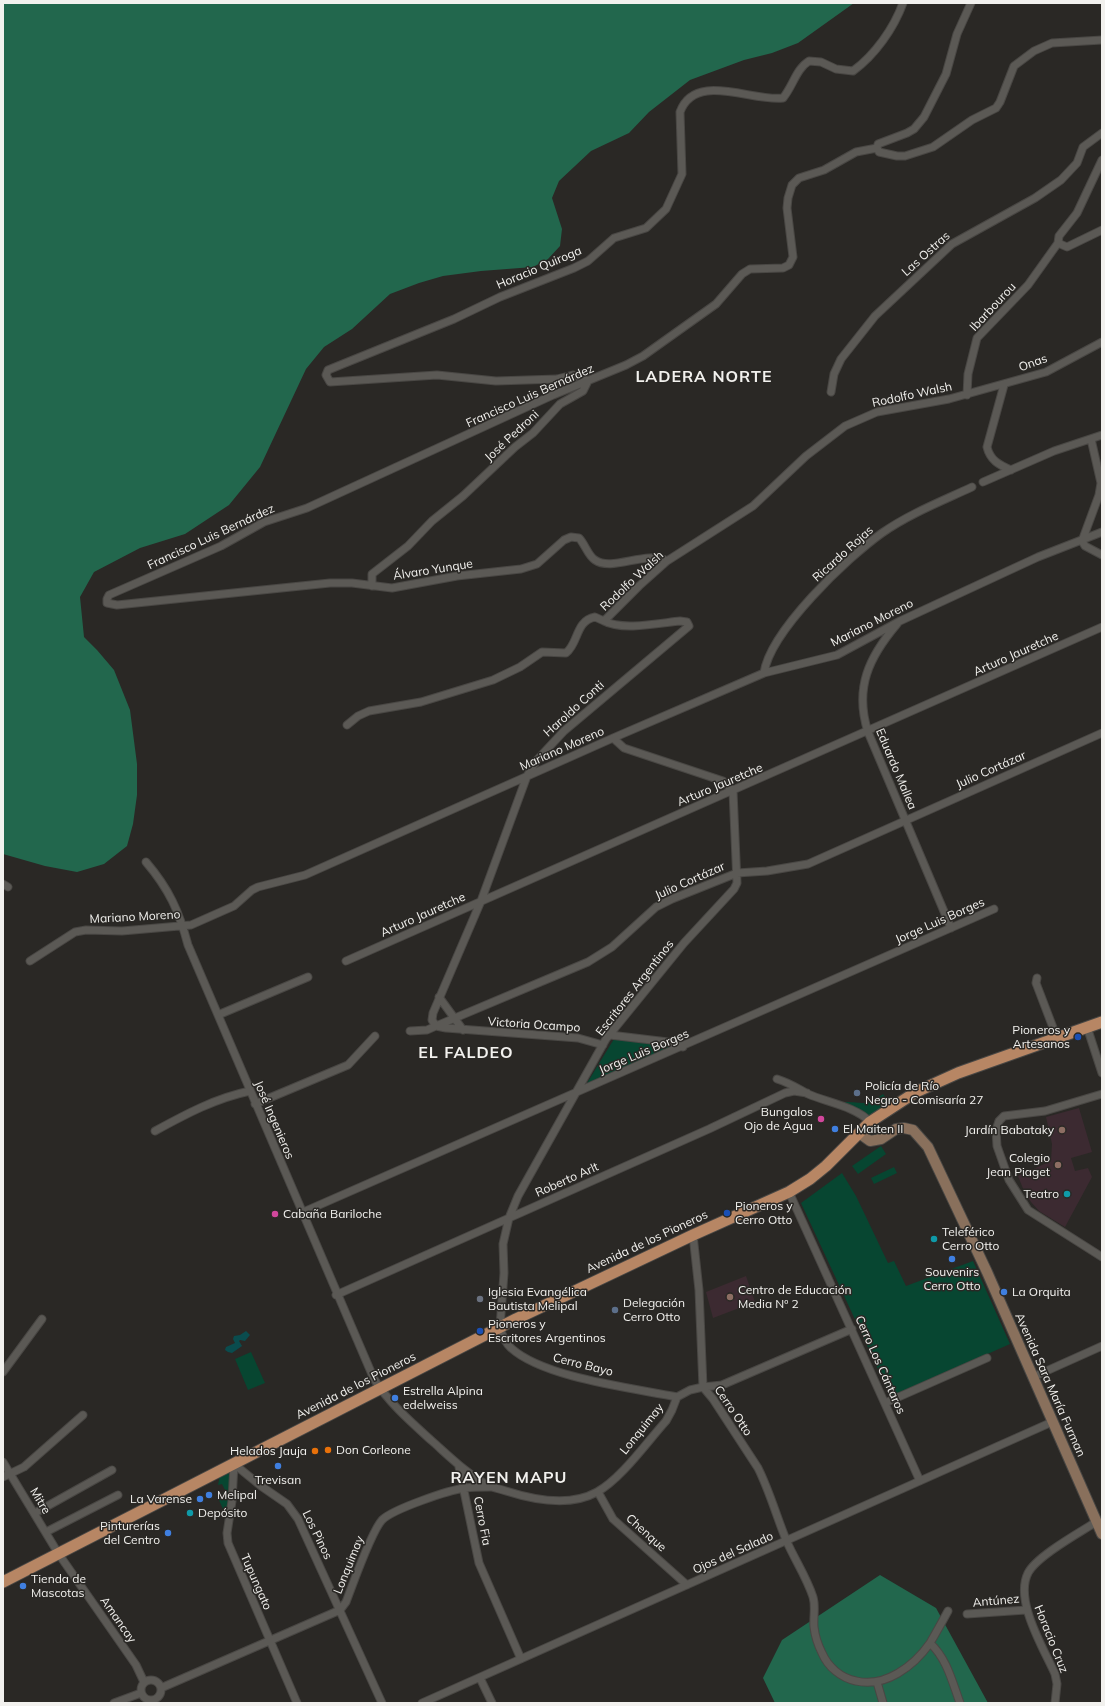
<!DOCTYPE html>
<html>
<head>
<meta charset="utf-8">
<style>
  body { margin:0 }
  #map { position:relative; width:1105px; height:1706px; overflow:hidden; background:#2a2825; font-family:Mulish,sans-serif }
  canvas { display:block }
  .frame { position:absolute; inset:0; border:4px solid #f2f1ee; pointer-events:none }
</style>
</head>
<body>
<div id="map">
<canvas width="1105" height="1706"></canvas>
<div class="frame"></div>
</div>
<script>
const c = document.querySelector('canvas').getContext('2d');
c.lineJoin = 'round';
function fillPath(path, color) { c.fillStyle = color; c.fill(path, 'evenodd'); }
function stroke(path, color, width, dash) { c.strokeStyle = color; c.lineWidth = width; c.lineCap = dash ? 'butt' : 'round'; c.setLineDash(dash || []); c.stroke(path); }
function drawText(font, color, halo, rows, align = 'center') {
  c.font = font + ' Mulish,sans-serif'; c.lineWidth = 3; c.setLineDash([]); c.textBaseline = 'middle'; c.strokeStyle = halo; c.fillStyle = color; for (const [text, x, y, turn = 0] of rows) {
    c.save(); c.translate(x, y); c.rotate((+turn || 0) * Math.PI / 180); c.textAlign = isNaN(turn) ? turn : align; if (halo) c.strokeText(text, 0, 0); c.fillText(text, 0, 0); c.restore();
  }
}
fillPath(new Path2D(`
  M1079,1108L1092,1152L1071,1158L1075,1171L1088,1168L1092,1177L1065,1227L1039,1211L1031,1202L1024,1191L1018,1176L1051,1161L1052,1144L1046,1117Z
  M746,1276L755,1302L713,1318L706,1292Z`), '#3c2a31');
fillPath(new Path2D(`
  M614,1039L669,1046L671,1049L584,1088Z
  M883,1094L890,1103L870,1118L865,1113L847,1107L845,1102C866,1102 865,1107 883,1094Z
  M881,1146L886,1154L858,1174L852,1166Z
  M894,1167L897,1173L874,1184L871,1178Z
  M842,1173L856,1196L888,1263L894,1261L906,1286L973,1261L1010,1344L891,1397L801,1203Z
  M251,1352L265,1383L248,1390L235,1359Z
  M229,1472L231,1474C231,1485 229,1495 228,1507L223,1509L217,1496L226,1492L222,1484L218,1485L220,1475Z`), '#074631');
fillPath(new Path2D(`
  M3,3H854L798,43L772,53L744,60L690,80L649,112L629,133L591,151L559,181L552,198L562,229L560,246L548,259L533,267L481,271L443,276L419,283L390,294L352,329L324,347L306,369L260,467L229,505L185,534L140,548L94,572L80,597L84,637L97,650L114,670L130,710L137,764V795L133,824L127,846L104,864L77,872L45,866L3,854Z
  M880,1575L936,1608L988,1703H775L763,1678L782,1640Z`), '#22674d');
fillPath(new Path2D(`
  M246,1331L250,1335L245,1341L240,1340L239,1341L242,1346L232,1353L228,1352L225,1350L226,1347L235,1343L233,1339L234,1336L240,1335Z`), '#0a4c4e');
const street = new Path2D(`
  M971,3L957,34L946,74L924,117L914,129L907,133L878,144L877,148L879,152L897,156H905L933,147L972,120L996,108L1000,102L1014,66L1034,51L1052,43L1102,40
  M1102,160L1077,213L1059,236L1058,243L1067,247L1102,230
  M1004,385L987,447C990,460 999,465 1011,470
  M831,392L834,374L841,359L875,316L952,244L1035,198L1061,180L1077,163L1083,147L1102,133
  M967,395L968,374L977,338L1028,285L1058,243
  M1091,439L1101,483L1099,495L1082,541L1085,546L1102,555
  M983,482L1054,451L1102,435
  M667,561C646,550 612,572 595,560C588,556 585,544 579,538L571,537L564,540L537,564L521,569L457,576L392,588L352,583H330L117,605L107,603V599L109,595L221,546L264,522L307,508L553,395L626,365L643,356L716,304L742,274L750,269L783,268L789,265L793,257L787,208L788,198L792,185L799,178L824,170L856,152L877,148
  M372,586V574L408,546L432,521L463,496L515,447L533,433L560,404L583,391L587,383L584,378L573,375L557,379L496,381L437,375L330,382L326,375L328,370L454,319L500,297L574,268L588,261L614,238L646,228L666,209L682,174L680,112C695,71 752,102 783,98C793,86 796,69 809,61L821,62L836,69L853,71C875,55 894,28 903,3
  M897,624C869,657 854,688 868,732L951,928
  M764,673C770,631 847,558 882,533C909,514 942,501 972,487
  M347,725L358,716L369,711L421,702L493,680L520,667L542,652L566,653C579,643 575,621 595,617L604,621L639,586L667,561L753,506L806,456L845,426L877,412L949,399L1046,372L1102,342
  M613,738L624,748L723,781L733,791L737,883L734,889L684,943L606,1039L518,1196L509,1218L503,1244L504,1273L500,1327C502,1335 505,1343 511,1348C544,1378 633,1388 677,1397
  M146,862C169,889 179,911 188,945L374,1379C389,1403 411,1422 432,1441C450,1457 467,1474 489,1486C494,1488 500,1489 506,1491C534,1500 570,1507 597,1492C621,1479 647,1442 666,1421L672,1410L677,1397L690,1390L703,1387L722,1385L852,1329
  M3,884L8,887
  M30,961L75,932L86,930L122,931L191,925L234,906L252,890L258,887L305,875L613,738L764,673L837,655L900,621L1038,557L1102,532
  M346,961L1102,627
  M1037,978L1036,983L1057,1038
  M439,997L463,1030
  M218,1015L308,977
  M1087,1027L1102,1073
  M410,1031L427,1030L436,1026L588,962L612,947L656,907L672,899L737,873L767,871L808,864L1102,733
  M610,1035L668,1042L683,1047
  M603,1045L578,1038L446,1028L436,1026L432,1020L433,1013L481,901L527,776L537,760L564,731L689,626L687,622L680,621C660,623 622,631 604,621
  M777,1079C790,1083 797,1088 808,1094C826,1102 857,1107 870,1122
  M1102,1094L1045,1111L1004,1116L999,1121L996,1130L997,1146L1009,1180L1028,1210L1102,1257
  M255,1104L348,1065L375,1036
  M155,1131C186,1114 216,1098 250,1091
  M789,1192L920,1481
  M301,1213L994,909
  M693,1235L699,1290L703,1387L713,1399L758,1468C770,1492 777,1518 787,1542C795,1560 807,1578 813,1597C816,1607 813,1617 814,1627C815,1636 818,1645 822,1653C828,1667 841,1678 856,1681C885,1688 914,1666 930,1643C936,1633 942,1622 948,1611
  M336,1295L709,1129L785,1093L794,1091L807,1093
  M3,1372L42,1319
  M1033,1377L1102,1346
  M885,1403L987,1358
  M3,1462L58,1553L136,1665L144,1682
  M234,1464L261,1486L287,1504L298,1519L382,1703
  M234,1464L232,1501L227,1533L228,1543L297,1703
  M459,1467L479,1563L521,1659
  M3,1477L24,1467L83,1415
  M598,1492L613,1519L687,1585
  M35,1513L112,1470
  M46,1532L118,1495
  M967,1614L1026,1610
  M930,1643C947,1659 952,1681 960,1703
  M480,1678L492,1703
  M141 1690a10 10 0 1 1 20 0a10 10 0 1 1-20 0Z
  M877,1682L883,1703
  M161,1688L340,1610L346,1602C353,1584 371,1532 382,1520C393,1509 449,1490 465,1488C473,1487 482,1487 490,1487
  M114,1703L141,1693
  M422,1703L1052,1422
  M1055,1703L1057,1684L1055,1674C1044,1649 1014,1601 1028,1573C1037,1556 1079,1533 1096,1522`);
const secondary = new Path2D(`
  M859,1133L870,1141L881,1139L896,1129L904,1128L913,1130L928,1147L987,1272L1102,1534`);
const primary = new Path2D(`
  M3,1582L516,1319L693,1235L789,1192L810,1179L826,1166L870,1122L916,1092L958,1073L1102,1022`);
stroke(street, '#494744', 9);
stroke(secondary, '#494744', 12);
stroke(primary, '#494744', 13);
stroke(street, '#5b5955', 7);
stroke(secondary, '#89705c', 10);
stroke(primary, '#b78664', 11);
for (const [x, y, r, color] of [
  [1078,1037,4,"#1a4fb4"],
  [857,1093,4,"#5c6f8a"],
  [821,1119,4,"#d1479c"],
  [835,1129,4,"#3f7fe0"],
  [1062,1130,4,"#8d6e63"],
  [1058,1165,4,"#8d6e63"],
  [1067,1194,4,"#0f9aa8"],
  [727,1213,4,"#1a4fb4"],
  [275,1214,4,"#d1479c"],
  [934,1239,4,"#0f9aa8"],
  [952,1259,4,"#3f7fe0"],
  [1004,1292,4,"#3f7fe0"],
  [730,1297,4,"#8d6e63"],
  [480,1299,4,"#6b7280"],
  [615,1310,4,"#5c6f8a"],
  [480,1331,4,"#1a4fb4"],
  [395,1398,4,"#3f7fe0"],
  [328,1450,4,"#e8710a"],
  [315,1451,4,"#e8710a"],
  [278,1466,4,"#3f7fe0"],
  [209,1495,4,"#3f7fe0"],
  [200,1499,4,"#3f7fe0"],
  [190,1513,4,"#0f9aa8"],
  [168,1533,4,"#3f7fe0"],
  [23,1586,4,"#3f7fe0"]
]) { const dot = new Path2D(); dot.arc(x, y, r, 0, 2 * Math.PI); c.fillStyle = color; c.fill(dot); stroke(dot, '#2a2825', 1.5); }
drawText('12px', '#f2f1ee', '#2a2825', [
  ["Las Ostras",926,254,-42],
  ["Horacio Quiroga",539,268,-23],
  ["Ibarbourou",993,307,-47],
  ["Onas",1033,363,-20],
  ["Rodolfo Walsh",912,395,-12],
  ["Francisco Luis Bernárdez",530,396,-24],
  ["José Pedroni",512,436,-43],
  ["Francisco Luis Bernárdez",211,537,-25],
  ["Ricardo Rojas",843,554,-42],
  ["Álvaro Yunque",433,570,-9],
  ["Rodolfo Walsh",632,581,-43],
  ["Mariano Moreno",872,623,-27],
  ["Arturo Jauretche",1016,654,-24],
  ["Haroldo Conti",574,709,-42],
  ["Mariano Moreno",562,749,-24],
  ["Eduardo Mallea",896,769,67],
  ["Julio Cortázar",991,770,-24],
  ["Arturo Jauretche",720,785,-23],
  ["Julio Cortázar",690,881,-24],
  ["Arturo Jauretche",423,915,-24],
  ["Mariano Moreno",135,917,-3],
  ["Jorge Luis Borges",940,921,-24],
  ["Escritores Argentinos",635,988,-52],
  ["Victoria Ocampo",534,1025,4],
  ["Jorge Luis Borges",644,1052,-23],
  ["José Ingenieros",274,1120,67],
  ["Roberto Arlt",567,1180,-24],
  ["Avenida de los Pioneros",647,1242,-25],
  ["Cerro Bayo",583,1365,14],
  ["Cerro Los Cántaros",880,1365,66],
  ["Avenida Sara María Furman",1050,1385,66],
  ["Avenida de los Pioneros",356,1386,-27],
  ["Cerro Otto",733,1411,56],
  ["Lonquimay",642,1429,-51],
  ["Mitre",40,1501,59],
  ["Cerro Fia",482,1521,79],
  ["Chenque",646,1533,42],
  ["Los Pinos",317,1535,64],
  ["Ojos del Salado",733,1553,-24],
  ["Lonquimay",349,1565,-68],
  ["Tupungato",256,1582,66],
  ["Antúnez",996,1601,-5],
  ["Amancay",118,1620,55],
  ["Horacio Cruz",1051,1639,68]
]);
drawText('12px', '#f2f1ee', '#2a2825', [
  ["Pioneros y",1070,1030,"right"],
  ["Artesanos",1070,1044,"right"],
  ["Policía de Río",865,1086],
  ["Negro - Comisaría 27",865,1100],
  ["Bungalos",813,1112,"right"],
  ["Ojo de Agua",813,1126,"right"],
  ["El Maiten II",843,1129],
  ["Jardín Babataky",1054,1130,"right"],
  ["Colegio",1050,1158,"right"],
  ["Jean Piaget",1050,1172,"right"],
  ["Teatro",1059,1194,"right"],
  ["Pioneros y",735,1206],
  ["Cerro Otto",735,1220],
  ["Cabaña Bariloche",283,1214],
  ["Teleférico",942,1232],
  ["Cerro Otto",942,1246],
  ["Souvenirs",952,1272,"center"],
  ["Cerro Otto",952,1286,"center"],
  ["Centro de Educación",738,1290],
  ["Media Nº 2",738,1304],
  ["Iglesia Evangélica",488,1292],
  ["Bautista Melipal",488,1306],
  ["La Orquita",1012,1292],
  ["Delegación",623,1303],
  ["Cerro Otto",623,1317],
  ["Pioneros y",488,1324],
  ["Escritores Argentinos",488,1338],
  ["Estrella Alpina",403,1391],
  ["edelweiss",403,1405],
  ["Don Corleone",336,1450],
  ["Helados Jauja",307,1451,"right"],
  ["Trevisan",278,1480,"center"],
  ["Melipal",217,1495],
  ["La Varense",192,1499,"right"],
  ["Depósito",198,1513],
  ["Pinturerías",160,1526,"right"],
  ["del Centro",160,1540,"right"],
  ["Tienda de",31,1579],
  ["Mascotas",31,1593]
], 'left');
c.letterSpacing = '1px';
drawText('bold 16px', '#f2f1ee', '#2a2825', [
  ["LADERA NORTE",704,377],
  ["EL FALDEO",466,1053],
  ["RAYEN MAPU",509,1478]
]);
c.letterSpacing = '0px';
</script>
</body>
</html>
